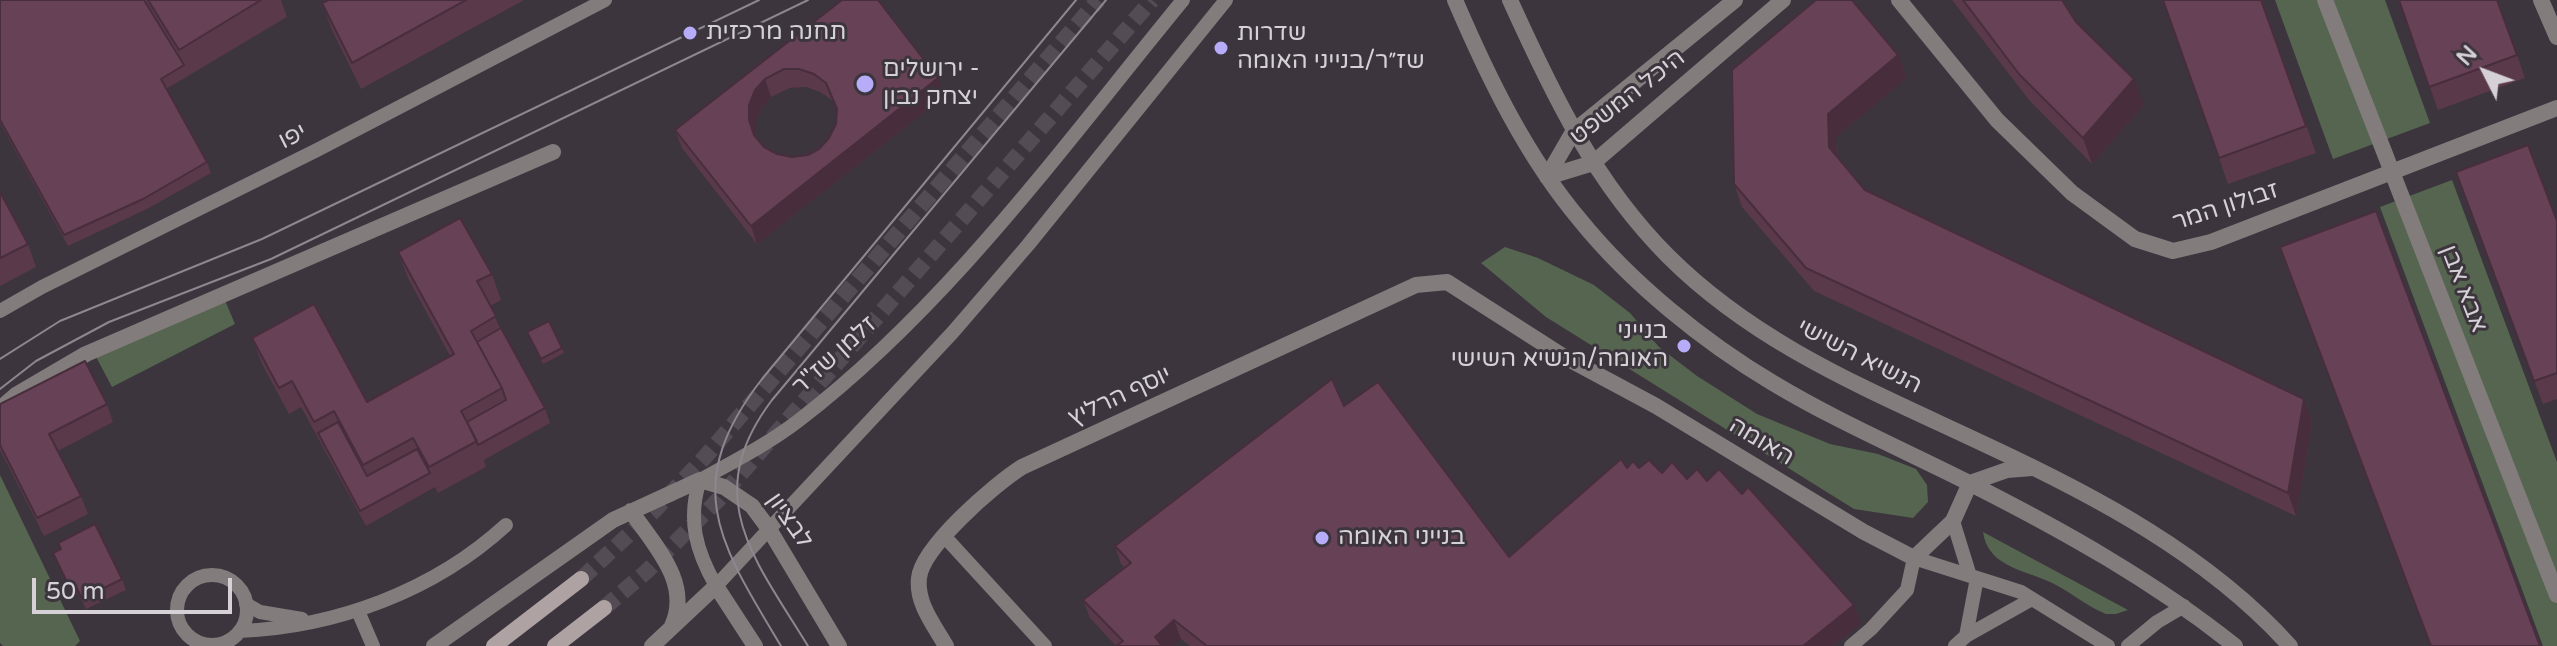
<!DOCTYPE html>
<html>
<head>
<meta charset="utf-8">
<style>
  body { margin:0 }
  #map { position:relative; width:2557px; height:646px; overflow:hidden; background:#3c353e; font-family:"Varela Round",sans-serif }
  canvas { display:block }
  .north { position:absolute; left:2445px; top:32px; width:80px; height:80px; -webkit-text-stroke:6px #3c353e; paint-order:stroke; rotate:312deg; font-size:22px; font-weight:700; line-height:32px; text-align:center; color:#d6d1d7 }
  .north::after { content:''; display:block; margin:auto; width:28px; height:36px; background:#d6d1d7; clip-path:polygon(50% 0,100% 100%,50% 72%,0 100%) }
  .scale { position:absolute; left:32px; top:578px; width:200px; height:36px; box-sizing:border-box; border:4px solid #d6d1d7; border-top:0; padding-left:10px; font-size:24px; line-height:28px; white-space:nowrap; color:#d6d1d7; -webkit-text-stroke:6px #3c353e; paint-order:stroke }
</style>
</head>
<body>
<div id="map">
<canvas width="2557" height="646"></canvas>
<div class="north">N</div>
<div class="scale">50 m</div>
</div>
<script>
const c = document.querySelector('canvas').getContext('2d');
c.lineJoin = 'round';
function fillPath(path, color) { c.fillStyle = color; c.fill(path, 'evenodd'); }
function stroke(path, color, width, dash) { c.strokeStyle = color; c.lineWidth = width; c.lineCap = dash ? 'butt' : 'round'; c.setLineDash(dash || []); c.stroke(path); }
function drawText(font, color, halo, rows, align = 'center') {
  c.font = font + ' "Varela Round",Heebo,sans-serif'; c.lineWidth = 6; c.setLineDash([]); c.textBaseline = 'middle'; c.strokeStyle = halo; c.fillStyle = color; for (const [text, x, y, turn = 0] of rows) {
    c.save(); c.translate(x, y); c.rotate((+turn || 0) * Math.PI / 180); c.textAlign = isNaN(turn) ? turn : align; if (halo) c.strokeText(text, 0, 0); c.fillText(text, 0, 0); c.restore();
  }
}
fillPath(new Path2D(`
  M2275,0H2385L2430,123L2333,159Z
  M2452,180L2557,462V646H2543L2380,207Z
  M1505,247L1538,258L1594,285L1630,313L1659,347L1697,376L1757,414L1830,444L1878,454L1916,469L1927,485L1928,502L1913,518L1854,509L1546,317L1481,263Z
  M224,298L235,324L112,387L95,355Z
  M0,475L80,641L75,646H3L0,643Z
  M1983,532L2128,610L2116,614H2106C2088,607 2073,594 2056,585C2029,570 1988,569 1983,532Z`), '#55654f');
stroke(new Path2D(`
  M581,579L655,510L705,457L1098,0
  M604,608L647,571L719,499L1152,0`), '#534c55', 16, [16, 8]);
stroke(new Path2D(`
  M1183,0C1063,146 949,305 798,421C768,444 733,462 700,480C687,519 696,551 716,586L953,332L1028,245L1226,0
  M0,311L42,287L317,150L605,0
  M1953,521L1970,576
  M945,537L1045,646
  M177 610a35 35 0 1 1 70 0a35 35 0 1 1-70 0Z
  M246,604L260,612L302,619
  M358,611L373,646
  M240,631C336,627 434,591 506,525
  M1966,636L1977,578
  M1851,646L1871,629L1907,590L1914,558L2021,592L2108,646
  M1955,646L1966,636L2032,599
  M2128,646L2157,622L2184,606`), '#837c7c', 14);
stroke(new Path2D(`
  M2325,0L2392,172
  M0,409L16,395L86,354L553,152
  M2535,539L2557,595`), '#837c7c', 16);
stroke(new Path2D(`
  M1899,0L1997,120L2072,193L2135,239L2173,251L2211,242L2557,108
  M2392,172L2535,539
  M946,646C934,625 916,603 919,578C922,547 995,484 1022,467L1416,285L1447,282L1561,355L1656,406L1864,532L1914,558L1953,521L1970,483L2007,470L2032,468`), '#837c7c', 16);
stroke(new Path2D(`
  M1455,0C1488,77 1526,156 1580,220C1631,283 1704,342 1773,383C1838,422 1906,451 1973,485C2064,531 2155,582 2235,646
  M1510,0C1552,93 1595,183 1668,256C1758,346 1872,391 1984,444C2094,495 2208,555 2290,646
  M2541,0L2557,37
  M1547,177L1593,163L1783,0
  M1547,177L1573,132L1735,0
  M631,511C654,545 692,583 672,626
  M434,646L613,520L700,480L724,487L752,506L769,529L839,646
  M652,646L716,586L755,646`), '#837c7c', 16);
stroke(new Path2D(`
  M494,646L581,579
  M555,646L604,608`), '#aea2a2', 16);
stroke(new Path2D(`
  M0,359L60,321L262,239L759,0
  M0,389L36,361L109,322L271,259L808,0
  M781,646C720,544 679,486 762,379L1076,0
  M808,646C755,559 699,497 772,400L1106,0`), '#8d878f', 2);
fillPath(new Path2D(`
  M0,0H281L287,17L166,89L207,162L211,173L147,209L68,246L0,123Z
  M329,0H524L361,89L332,30L322,3Z
  M842,0L938,78L945,96L757,244L682,148L675,130ZM806,87L820,92L833,101L837,111L836,124L829,138L819,149L808,155L792,157L777,154L764,147L756,136V123L761,109L771,97L790,88Z
  M1952,0H2062L2076,22L2144,105L2092,164L2029,100Z
  M2262,0L2316,153L2228,184L2219,158Z
  M2399,0H2498L2525,78L2438,110Z
  M1898,55L1907,78L1836,137L1837,157L1865,190L2304,399L2312,422L2296,516L1814,291L1742,207L1734,184Z
  M2456,172L2557,221V399L2543,404Z
  M0,192L28,244L36,267L0,286Z
  M398,252L492,274L501,300L490,306L500,328L545,408L550,423L484,460L486,467L438,493L435,487L366,526L301,407L289,414L262,364L252,338L367,402L450,356L408,278Z
  M527,332L562,348L564,353L543,364Z
  M0,404H107L113,422L58,451L81,496L88,514L44,536L0,450Z
  M1344,406L1509,557L1627,468H1639L1687,479L1707,481L1861,624L1833,646H1190L1181,639L1116,646L1090,618L1083,600L1124,567L1121,564L1115,546Z
  M58,543L122,579L126,590L86,609L77,592L72,594L57,563L53,553L60,549Z`), '#59394a');
fillPath(new Path2D(`
  M1898,55L1907,78L1836,137L1837,170L1829,147L1828,114Z
  M938,78L945,96L757,244L751,226Z
  M765,79L771,97L761,109L756,123V139L749,120V105L755,90Z
  M2134,79L2144,105L2092,164L2083,138Z
  M2304,399L2312,422L2296,516L2288,493Z
  M1854,605L1861,624L1833,646H1803Z
  M1174,620L1181,639L1173,646H1158L1155,637Z`), '#482e3c');
const building = new Path2D(`
  M0,0H144L184,65L161,79L207,162L143,199L64,235L0,120Z
  M148,0H261L179,50Z
  M329,0H466L352,63L322,3Z
  M842,0H878L938,78L751,226L675,130ZM784,69H799L814,74L826,83L837,109L836,124L829,138L819,149L808,155L792,157L777,154L764,147L754,135L749,120V105L755,90L765,79Z
  M1816,0H1852L1898,55L1828,114L1829,147L1865,190L2304,399L2288,493L1806,268L1734,184L1732,70Z
  M1963,0H2062L2076,22L2134,79L2083,138L2019,74Z
  M2163,0H2261L2306,126L2219,158Z
  M2399,0H2497L2517,55L2429,87Z
  M2528,145L2557,221V373L2534,381L2456,172Z
  M0,192L28,244L0,258Z
  M2376,211L2540,646H2431L2280,247Z
  M460,218L492,274L477,281L496,316L471,331L502,388L461,411L477,441L429,467L413,438L363,465L334,411L314,422L292,381L279,388L252,338L314,304L367,402L454,354L398,252Z
  M549,321L562,348L541,359L527,332Z
  M501,328L545,408L478,445L467,422L506,400L502,388L477,342Z
  M85,361L107,404L49,434L81,496L37,518L0,445V404Z
  M1332,379L1344,406L1378,382L1509,557L1621,459L1627,468L1633,461L1639,468L1649,460L1662,473L1672,462L1687,479L1697,469L1707,481L1719,469L1742,494L1748,487L1854,605L1803,646H1207L1174,620L1155,637L1162,646H1116L1123,641L1083,600L1131,563L1115,546Z
  M338,422L367,476L417,449L430,473L360,511L318,433Z
  M95,524L122,579L82,599L74,582L68,584L53,553L61,549L58,543Z`);
fillPath(building, '#674256');
stroke(building, '#482e3c', 2);
for (const [x, y, r, color] of [
  [690,33,8,"#b6acf8"],
  [1221,48,8,"#b6acf8"],
  [865,84,10,"#b6acf8"],
  [1684,346,8,"#b6acf8"],
  [1322,538,8,"#b6acf8"]
]) { const dot = new Path2D(); dot.arc(x, y, r, 0, 2 * Math.PI); c.fillStyle = color; c.fill(dot); stroke(dot, '#3c353e', 3); }
drawText('24px', '#d6d1d7', '#3c353e', [
  ["תחנה מרכזית",706,33],
  ["שדרות",1237,34],
  ["שז״ר/בנייני האומה",1237,62],
  ["ירושלים -",883,70],
  ["יצחק נבון",883,98],
  ["בנייני",1668,332,"right"],
  ["האומה/הנשיא השישי",1668,360,"right"],
  ["בנייני האומה",1338,538]
], 'left');
drawText('24px', '#d6d1d7', '#3c353e', [
  ["היכל המשפט",1628,98,-38],
  ["יפו",293,137,-27],
  ["זבולון המר",2226,207,-18],
  ["אבא אבן",2463,289,69],
  ["זלמן שז\"ר",835,356,-42],
  ["הנשיא השישי",1859,357,27],
  ["יוסף הרליץ",1120,397,-25],
  ["האומה",1761,442,31],
  ["לבציון",789,521,55]
]);
</script>
</body>
</html>
